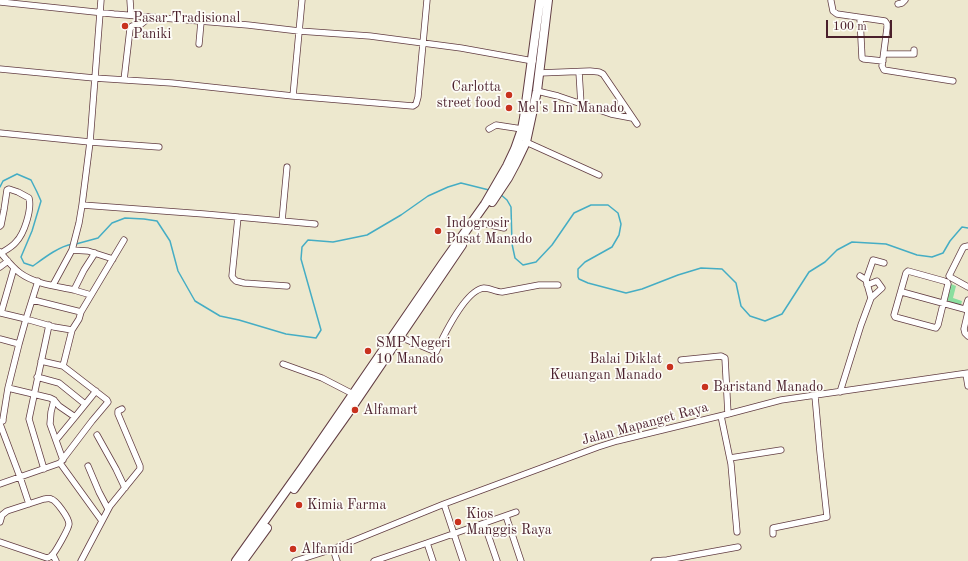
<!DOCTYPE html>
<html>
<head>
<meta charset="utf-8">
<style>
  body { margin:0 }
  #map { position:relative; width:968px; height:561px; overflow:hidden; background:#ede8ce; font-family:"Old Standard TT",serif }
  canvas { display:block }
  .scale { position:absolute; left:826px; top:20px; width:66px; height:18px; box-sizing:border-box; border:2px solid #4a1f2b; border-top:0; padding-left:5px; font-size:12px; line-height:14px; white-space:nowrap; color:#4a1f2b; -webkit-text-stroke:3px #fdfcf7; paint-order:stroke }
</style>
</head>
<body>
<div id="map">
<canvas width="968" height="561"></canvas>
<div class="scale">100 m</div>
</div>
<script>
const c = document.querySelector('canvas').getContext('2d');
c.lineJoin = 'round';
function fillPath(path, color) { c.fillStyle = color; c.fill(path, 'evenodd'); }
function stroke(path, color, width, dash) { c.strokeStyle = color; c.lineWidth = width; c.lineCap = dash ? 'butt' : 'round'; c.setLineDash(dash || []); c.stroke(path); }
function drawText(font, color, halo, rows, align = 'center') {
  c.font = font + ' "Old Standard TT",serif'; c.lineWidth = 3.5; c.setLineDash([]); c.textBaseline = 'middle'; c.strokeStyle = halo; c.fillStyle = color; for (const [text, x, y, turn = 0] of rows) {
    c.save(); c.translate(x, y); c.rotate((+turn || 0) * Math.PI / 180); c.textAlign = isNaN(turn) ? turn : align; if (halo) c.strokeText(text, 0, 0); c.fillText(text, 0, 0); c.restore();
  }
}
fillPath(new Path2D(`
  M951,284L956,286L953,298L962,301L961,305L947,301Z`), '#8ade9f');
stroke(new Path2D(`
  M0,187L3,181L17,174L31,180L37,192L41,201L32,231L21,257L24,263L33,266C44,258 58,247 72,244
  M500,194L507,200L511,207L512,244L515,258L523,265L536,262L552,245L574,213L591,205H608L618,213L621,224L619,235L612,247L585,262L578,269V277L579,279L588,283L626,293L642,289L678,275L701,268L722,269L736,283L741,306L750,316L765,321L782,314L809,272L825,262L837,250L852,242L886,244L917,255L932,257L943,253L950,241L962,227L968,228
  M76,244L98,238L112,223L125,218L144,219L157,221L170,241L178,271L195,301L220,316L239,320L286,334L316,338L321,330L301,259L302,247L308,240L333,242L367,235L401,215L428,196L448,187L461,183L489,190`), '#45adc4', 1.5);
const minor = new Path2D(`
  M101,0L90,142L82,205L204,214L238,217L315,224
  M130,0L131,15
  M302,0L293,96L413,106L416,104L418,97L427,0
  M831,1L833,11L837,14L885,21L887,24V28L882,66L884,70L953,81
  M0,2L114,14L248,25L299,31L370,36L461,48L533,61
  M898,4L902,3L905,0
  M860,18L862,58L864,59L883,61
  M199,44L201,22
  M884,54H914V50
  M0,69L94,78L172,83L293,96
  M579,72L581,104
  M539,73L590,71L599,72L603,74L637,124
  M124,80L130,29L132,26L140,25L150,17
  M537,91L558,96L611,114L632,118
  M618,115L621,101
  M489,129L496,125L522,129
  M0,133L90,142L159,147
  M526,142L599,175
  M238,217L232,276L233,278L236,281L244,283L287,286
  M282,221L287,167
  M478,222L504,228
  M0,226L1,225L4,210L7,190L9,189L18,192L29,198C32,210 24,234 16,242C12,247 6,250 1,253
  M968,246L964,247L963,248L949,276L950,277L968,287
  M72,250L79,223L82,205
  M0,252C6,259 12,267 20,273C35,284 56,286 74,290
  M0,267L8,261
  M908,271L944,281L947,282L948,284L938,325L936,328L895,317L894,315L906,273Z
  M860,276L866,280L873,260L884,263
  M53,285L72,250L88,251L113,259
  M867,285L877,281L882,288L871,298
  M902,292L968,310
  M91,295L74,290L84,270L95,253
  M33,300L81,312
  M965,309L968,300
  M968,312L964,329L965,333L968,336
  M0,313H1L14,268
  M1,313L26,319L38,281
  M400,337L436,352C443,337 465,290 484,288C490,288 496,292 502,292L539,285H558
  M0,339L19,344L26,319L54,327L72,330L79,319L81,312L124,240
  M681,360L721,356L725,358L728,414
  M283,364L322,378L353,394
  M63,366L72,330
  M966,374L968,386
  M37,377L59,383L85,404
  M8,388L19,344
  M840,392L861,325L871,298L866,280
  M54,400L51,412L50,424L63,460
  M721,416L731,464L737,532
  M0,422L3,421V419L8,388L50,398L54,400L59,406L75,417L96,391
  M0,424L20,477L29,504
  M97,435L116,469L125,488
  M56,440L75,417
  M730,458L781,450
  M60,463L102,521
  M88,466L99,492L108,509
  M44,469L29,419L49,325
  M0,484L60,463L92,421L108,402L107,400L63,366L41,361
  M444,504L463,561
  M506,516L521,561
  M0,522L2,515L7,511L44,499C46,499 49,498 51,499C56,500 69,518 69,524C69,528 55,553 52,555C51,557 49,557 47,558L0,542
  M484,523L497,561
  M773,534V528L827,517L820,452L815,396
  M333,549L337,561
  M53,555L56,561
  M81,561L110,506L140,469V466L118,414V411L122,409
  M295,561L333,549L444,504L598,447L617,441L728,414L781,400L968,373
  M374,561L427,543
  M433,561L427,543L516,512
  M654,561L667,560L738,547`);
const highway = new Path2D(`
  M492,202L508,178L516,163L526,142L537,91L548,0
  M294,489L348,413L462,245
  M236,561L303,467L443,263L485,204L507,166L515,149L522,129L524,118L540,0
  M243,561L267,528`);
stroke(minor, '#623d43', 7);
stroke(highway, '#623d43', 10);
stroke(minor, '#fff', 5.5);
stroke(highway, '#fff', 8);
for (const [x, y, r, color] of [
  [125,26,4,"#c8321e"],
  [509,95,4,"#c8321e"],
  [509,108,4,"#c8321e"],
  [438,231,4,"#c8321e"],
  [368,351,4,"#c8321e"],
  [670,367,4,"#c8321e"],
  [705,387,4,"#c8321e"],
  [355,410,4,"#c8321e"],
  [299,505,4,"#c8321e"],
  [458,522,4,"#c8321e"],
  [293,549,4,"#c8321e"]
]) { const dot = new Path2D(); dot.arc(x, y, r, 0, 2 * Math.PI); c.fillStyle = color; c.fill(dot); stroke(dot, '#fdfcf7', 1.5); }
drawText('14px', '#4a1f2b', '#fdfcf7', [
  ["Pasar Tradisional",133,18],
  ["Paniki",133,34],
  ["Carlotta",501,87,"right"],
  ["street food",501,103,"right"],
  ["Mel's Inn Manado",517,108],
  ["Indogrosir",446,223],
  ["Pusat Manado",446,239],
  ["SMP Negeri",376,343],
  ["10 Manado",376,359],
  ["Balai Diklat",662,359,"right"],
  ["Keuangan Manado",662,375,"right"],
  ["Baristand Manado",713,387],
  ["Alfamart",363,410],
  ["Kimia Farma",307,505],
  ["Kios",466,514],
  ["Manggis Raya",466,530],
  ["Alfamidi",301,549]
], 'left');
drawText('14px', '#4a1f2b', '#fdfcf7', [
  ["Jalan Mapanget Raya",645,424,-15]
]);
</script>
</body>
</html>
